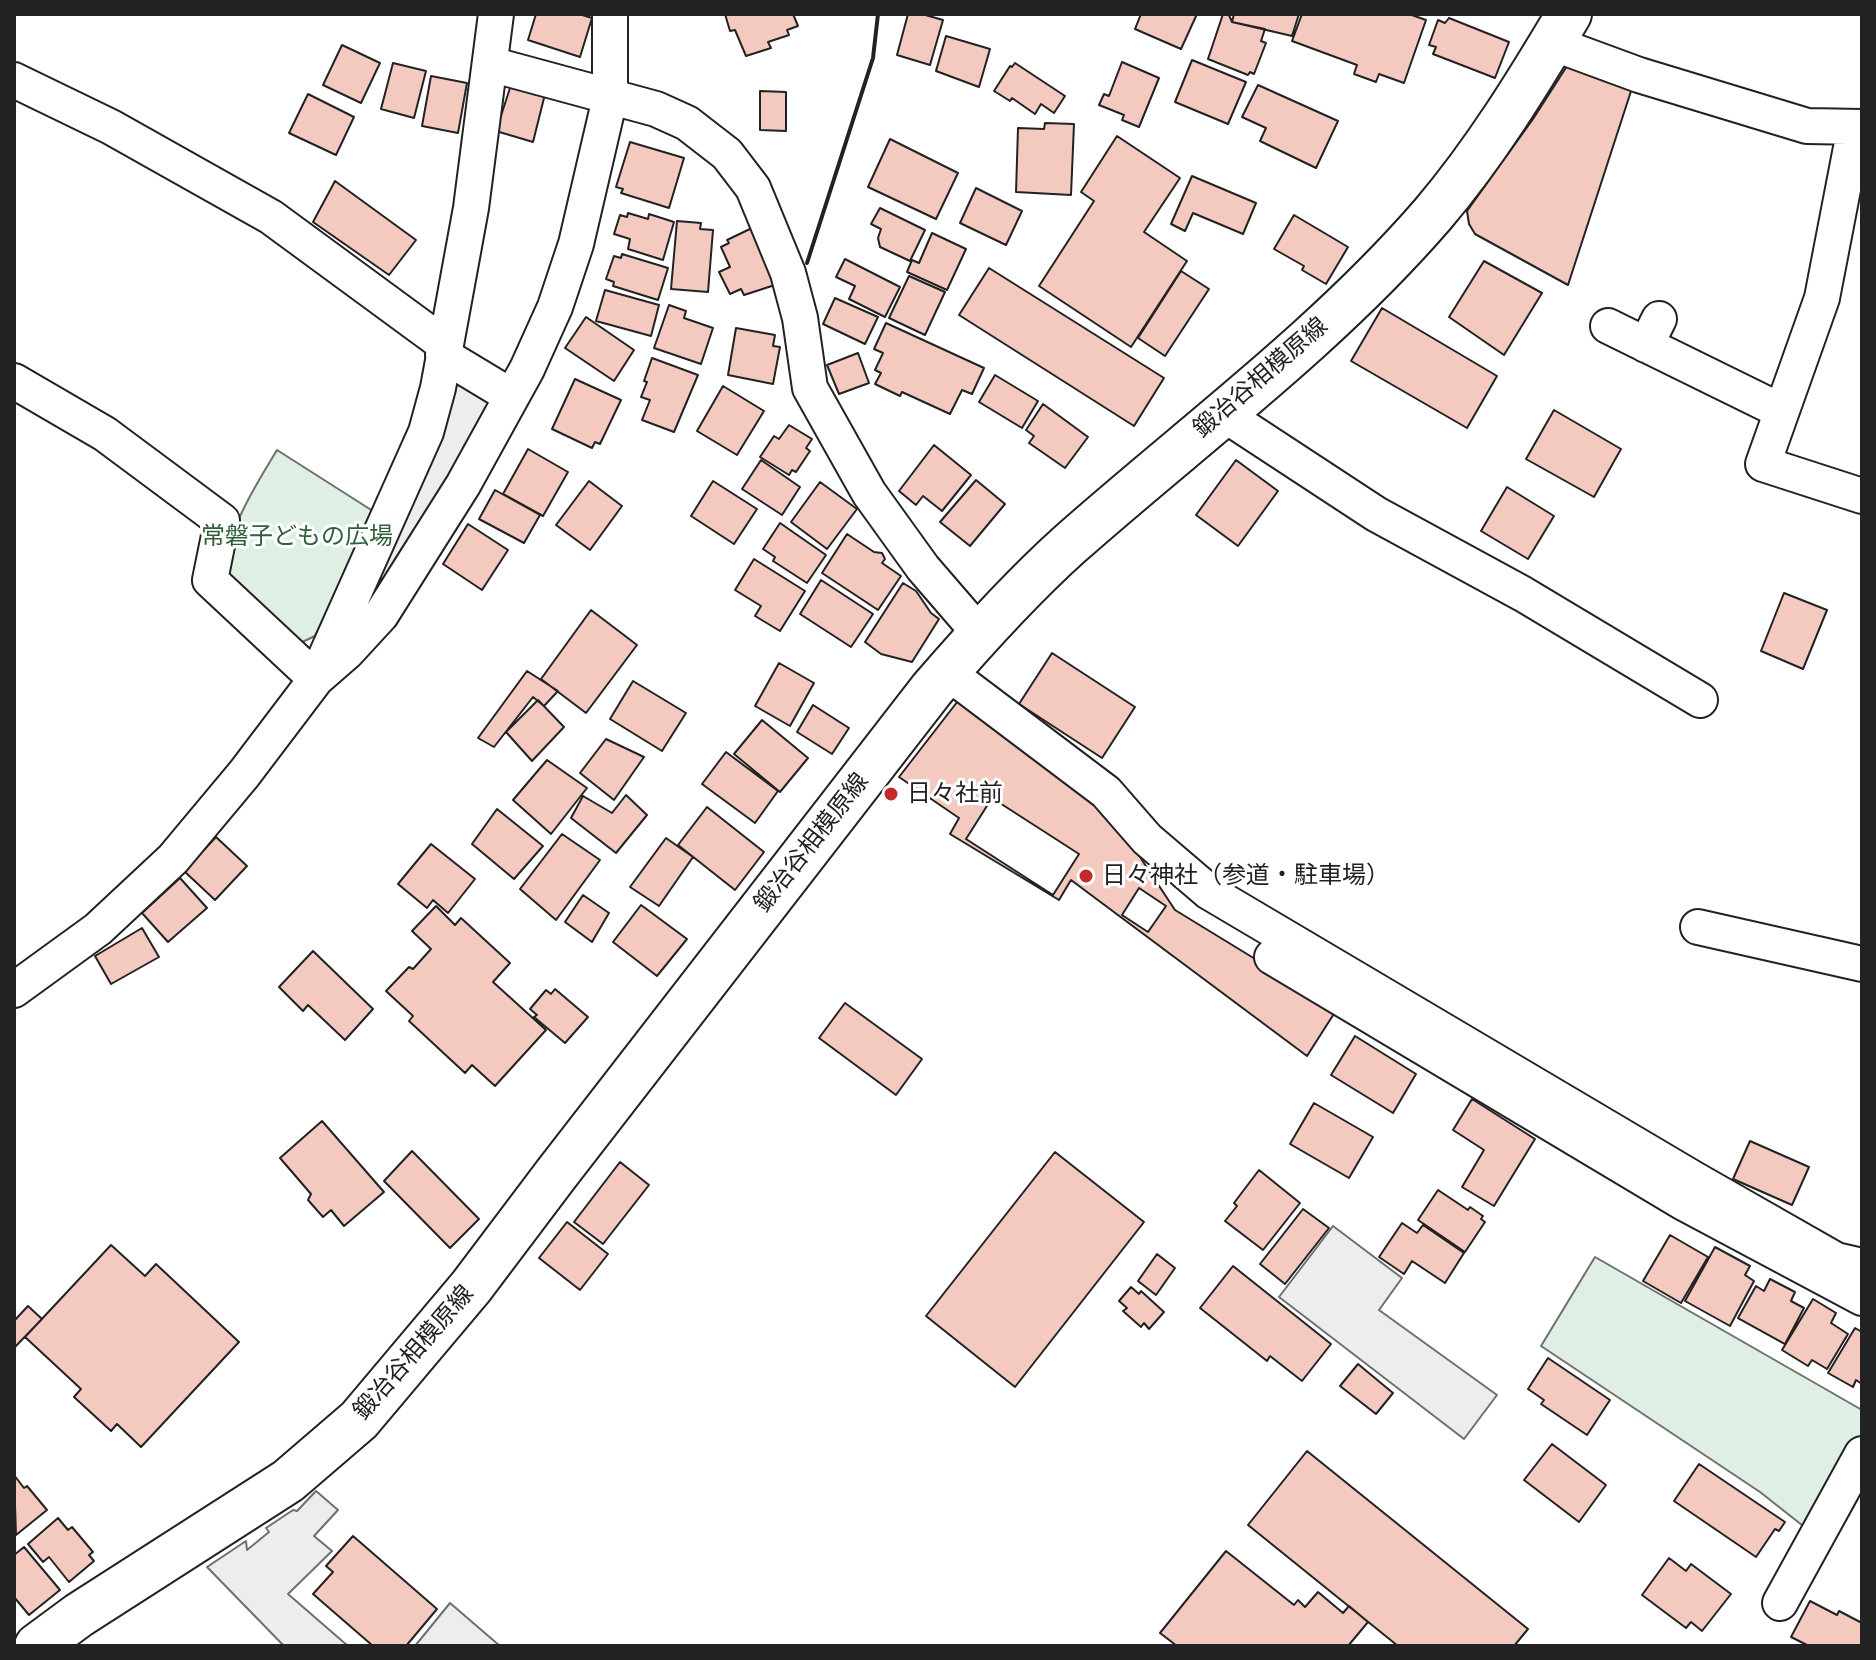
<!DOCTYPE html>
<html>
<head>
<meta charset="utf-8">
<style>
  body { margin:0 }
  #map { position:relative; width:1876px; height:1660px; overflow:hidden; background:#fff; font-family:"Fira Sans Condensed",sans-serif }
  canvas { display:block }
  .frame { position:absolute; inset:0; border:16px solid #222; pointer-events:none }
</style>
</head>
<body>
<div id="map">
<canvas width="1876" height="1660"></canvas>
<div class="frame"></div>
</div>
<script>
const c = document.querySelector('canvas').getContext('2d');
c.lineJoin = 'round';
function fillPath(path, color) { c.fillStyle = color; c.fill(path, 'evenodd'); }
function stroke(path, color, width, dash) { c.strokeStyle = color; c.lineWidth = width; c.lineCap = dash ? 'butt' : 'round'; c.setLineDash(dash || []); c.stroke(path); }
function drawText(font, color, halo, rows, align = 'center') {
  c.font = font + ' "Fira Sans Condensed","Noto Sans JP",sans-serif'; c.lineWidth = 6; c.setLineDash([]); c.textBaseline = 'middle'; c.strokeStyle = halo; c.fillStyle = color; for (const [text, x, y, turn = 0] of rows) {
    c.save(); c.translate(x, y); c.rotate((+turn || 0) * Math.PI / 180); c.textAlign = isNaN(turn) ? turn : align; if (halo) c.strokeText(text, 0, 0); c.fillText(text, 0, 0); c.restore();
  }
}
const green = new Path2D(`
  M277,450L376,513L315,636L296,645L226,580C225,531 253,490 277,450Z
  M1595,1257L1862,1410V1439L1812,1533L1760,1492L1541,1346Z`);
fillPath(green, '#e0efe3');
stroke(green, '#6f6f6f', 2);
const parking = new Path2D(`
  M457,375L493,398L374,608L366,603Z
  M1333,1226L1402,1278L1379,1310L1497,1395L1464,1439L1279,1297Z
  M316,1491L338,1510L314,1536L332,1551L288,1594L348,1646H284L207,1567L246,1541L247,1550L269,1532L266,1528L293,1510L297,1511Z
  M450,1603L500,1646H415Z`);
fillPath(parking, '#ededed');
stroke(parking, '#6f6f6f', 2);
const building = new Path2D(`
  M536,14H579L592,18L580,57L528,40Z
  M725,14H793L798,26L787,30L789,35L768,42L771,48L746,56L735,30L730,31Z
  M908,14H922L943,20L930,65L897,55Z
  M1141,14H1197L1181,49L1135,29Z
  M1223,14L1229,15L1232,22L1265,29L1261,41L1266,43L1254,74L1250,72L1248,75L1208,59Z
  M1234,14H1299L1292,36L1232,22Z
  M1302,14H1409L1426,20L1404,83L1379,74L1376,82L1354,74L1357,65L1292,41Z
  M1449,18L1509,42L1495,78L1433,54L1436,47L1429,45L1438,20L1445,23Z
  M946,36L990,49L979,87L936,71Z
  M342,45L380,63L361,103L323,85Z
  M1192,60L1246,82L1228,124L1175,102Z
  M1122,62L1159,78L1139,127L1122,120L1124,115L1099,105L1104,94L1109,96Z
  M393,63L426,71L414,118L381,109Z
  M1015,63L1065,96L1054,113L1041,104L1035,114L1012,98L1010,101L994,91L1010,66L1012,67Z
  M1567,66L1633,85L1568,285L1475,234L1469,224L1467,211L1533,119Z
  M431,76L467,83L458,133L422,126Z
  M511,85L545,94L533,142L496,131Z
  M1258,85L1338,121L1316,168L1260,141L1266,128L1242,117Z
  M760,91L786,92V131L760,130Z
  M308,94L354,117L336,155L289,133Z
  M1045,123L1074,124L1071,195L1016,192L1018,128L1044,129Z
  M1117,136L1180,178L1144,232L1187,261L1131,347L1039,286L1094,201L1081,192Z
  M890,139L958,173L936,219L868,187Z
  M630,142L684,158L669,208L621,193L623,189L616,187Z
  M1192,176L1256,203L1243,234L1193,213L1185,231L1171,224Z
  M335,181L416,240L389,275L313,222Z
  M976,188L1022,211L1006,245L960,223Z
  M880,208L925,230L910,261L880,247L878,238L881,229L871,224Z
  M628,213L648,219L649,214L674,222L663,260L628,249L630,239L614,234L620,215L627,217Z
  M1294,215L1348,247L1326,284L1302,270L1304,266L1274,249Z
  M677,221L701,223L700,229L713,230L708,292L671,289Z
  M752,228L778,284L744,295L741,289L730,294L719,272L730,267L721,247L729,243L727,240Z
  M932,233L966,249L947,290L907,272L912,260L919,263Z
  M622,254L668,268L658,300L613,286L614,282L606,279L614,256L621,258Z
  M845,259L900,287L885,317L849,299L855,286L836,277Z
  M1484,261L1542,293L1504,355L1449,317Z
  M989,268L1164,378L1134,426L959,315Z
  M1181,271L1209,289L1165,356L1138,338Z
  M909,276L945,292L925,335L889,318Z
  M605,290L659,305L651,336L596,321Z
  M835,298L878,317L865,344L823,324Z
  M669,305L686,311L684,318L713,328L701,364L654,348Z
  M1382,308L1497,376L1467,428L1351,361Z
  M586,317L634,350L614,381L565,348Z
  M886,323L984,368L972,394L962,390L950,414L902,392L900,396L875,384L881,373L875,370L883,353L874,349Z
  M736,328L775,335L773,346L780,347L773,384L728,375Z
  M858,353L869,383L839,394L827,365Z
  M652,358L698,375L674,432L642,420L650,400L641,397L647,382L644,381Z
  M995,375L1038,401L1022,428L979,402Z
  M575,379L621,400L600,444L595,442L592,448L552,429Z
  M723,386L764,411L737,455L697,431Z
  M1043,404L1088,437L1065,468L1029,443L1034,436L1026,430Z
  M1554,410L1621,449L1594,497L1526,459Z
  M789,425L812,439L806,448L810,451L796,472L792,470L789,475L760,457L774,436L779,439Z
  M934,445L971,475L942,511L923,496L916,505L899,491Z
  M528,449L568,472L543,516L503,494Z
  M761,460L800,487L782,515L742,489Z
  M1236,460L1278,491L1238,546L1196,515Z
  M976,480L1005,504L970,546L940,522Z
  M589,481L622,506L590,550L556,525Z
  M713,481L757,509L734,544L691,516Z
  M820,482L857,509L827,549L791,522Z
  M1507,487L1554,516L1528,559L1481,531Z
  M495,490L540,515L524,543L479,519Z
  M780,523L826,555L807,583L773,561L775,557L763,549Z
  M468,524L508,550L482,590L443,564Z
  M847,534L874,552L882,553L885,559L882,563L901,576L878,610L822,573Z
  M754,559L805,591L780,631L755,616L761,606L735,590Z
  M821,580L873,614L851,647L800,614Z
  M903,583L916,591L931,613L939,619L912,662L881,654L865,642Z
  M1784,593L1827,610L1803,669L1761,651Z
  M591,610L637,645L586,713L541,679Z
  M1052,653L1135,707L1102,758L1019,704Z
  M779,663L814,683L790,726L755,706Z
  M527,671L558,691L544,706L533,697L494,747L478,738Z
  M633,681L686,713L662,751L610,719Z
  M961,697L1103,801L1175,910L1337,1009L1307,1056L1071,880L1059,900L950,834L959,818L899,777Z
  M538,700L564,727L532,761L506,732Z
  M813,705L849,728L832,754L797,732Z
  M762,720L808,758L780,792L734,754Z
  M606,739L644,757L614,800L580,773Z
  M726,752L778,791L755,823L702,784Z
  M547,760L587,788L551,834L513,800Z
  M626,795L647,815L616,853L571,818L583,796L612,813Z
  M992,798L1079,854L1053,895L966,839Z
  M707,807L764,852L735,890L678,845Z
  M497,809L543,846L514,879L472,844Z
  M562,834L600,860L556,920L520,889Z
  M216,837L247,866L215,900L184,871Z
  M666,838L693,857L659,906L630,887Z
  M431,844L475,879L448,913L433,900L427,908L398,884Z
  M180,878L207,908L168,942L142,913Z
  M1139,888L1166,906L1148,932L1122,915Z
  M583,895L609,913L592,942L565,922Z
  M641,905L687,939L657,976L613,942Z
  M436,906L455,925L461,918L510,963L493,982L546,1030L495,1086L472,1065L465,1073L409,1021L413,1016L386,991L409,967L413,969L431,949L412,931Z
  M142,928L159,957L111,984L95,956Z
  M313,951L373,1009L345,1040L308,1005L303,1011L279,987Z
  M555,989L588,1017L565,1043L534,1017L537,1015L530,1009L546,990L551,994Z
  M845,1003L922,1059L896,1095L819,1038Z
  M1355,1036L1416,1074L1393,1113L1331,1075Z
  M1472,1099L1535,1139L1494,1206L1462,1187L1484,1150L1453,1130Z
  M1314,1103L1373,1137L1349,1178L1290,1144Z
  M322,1121L384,1192L344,1226L331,1210L323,1217L308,1200L311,1194L280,1158Z
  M1750,1141L1809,1167L1792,1205L1733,1179Z
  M412,1151L479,1219L450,1248L384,1181Z
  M1055,1152L1144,1222L1015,1387L926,1316Z
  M620,1162L649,1185L603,1244L574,1222Z
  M1259,1170L1300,1203L1263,1250L1225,1221L1237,1206L1234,1203Z
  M1438,1190L1468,1210L1470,1207L1483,1216L1481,1219L1485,1222L1465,1252L1418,1220Z
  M1303,1209L1329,1228L1285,1284L1260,1264Z
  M567,1222L608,1254L580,1290L539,1258Z
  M1402,1223L1417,1233L1423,1225L1464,1253L1445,1283L1412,1261L1404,1274L1379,1257Z
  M1670,1235L1708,1257L1681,1303L1643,1281Z
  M111,1245L145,1276L156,1264L239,1342L141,1447L117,1424L111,1431L74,1397L81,1389L25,1337Z
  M1715,1247L1750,1266L1745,1275L1754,1281L1730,1326L1685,1301Z
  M1157,1254L1175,1268L1156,1295L1138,1281Z
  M1233,1266L1331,1344L1302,1381L1270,1356L1267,1361L1200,1308Z
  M1770,1279L1795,1292L1791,1301L1804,1308L1785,1344L1738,1318L1756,1286L1764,1291Z
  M1131,1287L1139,1294L1141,1291L1164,1312L1149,1329L1144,1323L1141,1327L1123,1311L1127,1308L1119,1301Z
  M1813,1299L1836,1313L1831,1323L1848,1334L1827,1369L1812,1360L1808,1366L1782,1350Z
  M28,1306L42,1319L14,1348V1321Z
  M1855,1328L1862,1332V1384L1856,1380L1853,1387L1828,1373Z
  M1548,1358L1610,1400L1587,1435L1541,1404L1544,1400L1528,1389Z
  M1358,1364L1393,1393L1376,1414L1340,1386Z
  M1552,1444L1606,1485L1579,1522L1524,1480Z
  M1307,1451L1528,1629L1514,1646H1398L1248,1525Z
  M1699,1464L1785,1522L1779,1531L1775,1529L1756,1557L1674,1501Z
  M14,1475L24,1488L27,1486L47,1510L16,1535Z
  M58,1518L68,1530L72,1527L93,1552L89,1555L94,1561L69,1582L49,1557L43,1562L28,1544Z
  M353,1536L437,1609L406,1646H373L313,1594L333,1572L326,1566Z
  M24,1547L60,1590L29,1615L14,1597V1555Z
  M1226,1551L1294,1605L1298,1600L1305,1607L1318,1592L1343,1613L1349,1606L1368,1622L1348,1646H1177L1160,1633Z
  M1669,1558L1686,1571L1691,1564L1731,1594L1702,1631L1691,1622L1686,1628L1642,1595Z
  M1810,1601L1837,1615L1839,1611L1862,1623V1646H1809L1791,1637Z`);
fillPath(building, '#f3c9c0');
stroke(building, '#222', 2);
const street = new Path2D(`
  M1552,43L1639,75L1807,126L1862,127
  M490,64L656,109L687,123L727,154L753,188L788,273L800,318L810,388L869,493L923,568L980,634
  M14,80L111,127L271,217L444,344
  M1855,127L1822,298L1763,464L1862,496
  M1608,326L1781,411
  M1646,345L1659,319
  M443,355L511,396
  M14,381L105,434L222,521L210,580L316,679
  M1222,413L1376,514L1523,594L1700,700
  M321,667L426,432L438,388L471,208L496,14
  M947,672L1106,792L1147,839L1209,892L1694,1179L1836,1260L1862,1266
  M1698,927L1862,964
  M1272,957L1682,1202L1862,1298
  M14,990L98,929L173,859L244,774L316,679L347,652L381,615L463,485L527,369L555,307L576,244L610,98V14
  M1780,1603L1862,1454`);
const primary = new Path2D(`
  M37,1646L79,1615L288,1481L359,1420L471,1287L557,1173L932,689C975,639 1021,588 1070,544C1192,436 1326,338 1433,214C1485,153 1528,83 1569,14`);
stroke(street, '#222', 38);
stroke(primary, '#222', 48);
stroke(street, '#fff', 34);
stroke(primary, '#fff', 44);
stroke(new Path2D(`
  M807,263L873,58L878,14`), '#222', 4);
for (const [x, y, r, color] of [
  [891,794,8,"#c62828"],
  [1086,876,8,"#c62828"]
]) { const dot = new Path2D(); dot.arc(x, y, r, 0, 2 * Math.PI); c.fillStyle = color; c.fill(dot); stroke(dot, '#fff', 3); }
drawText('24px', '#222', '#fff', [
  ["鍛冶谷相模原線",1261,378,-41],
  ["鍛冶谷相模原線",812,843,-52],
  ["鍛冶谷相模原線",414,1353,-49]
]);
drawText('24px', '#2f5e38', '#fff', [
  ["常磐子どもの広場",297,537]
]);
drawText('24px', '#222', '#fff', [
  ["日々社前",907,794],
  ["日々神社（参道・駐車場）",1102,876]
], 'left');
</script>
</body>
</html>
